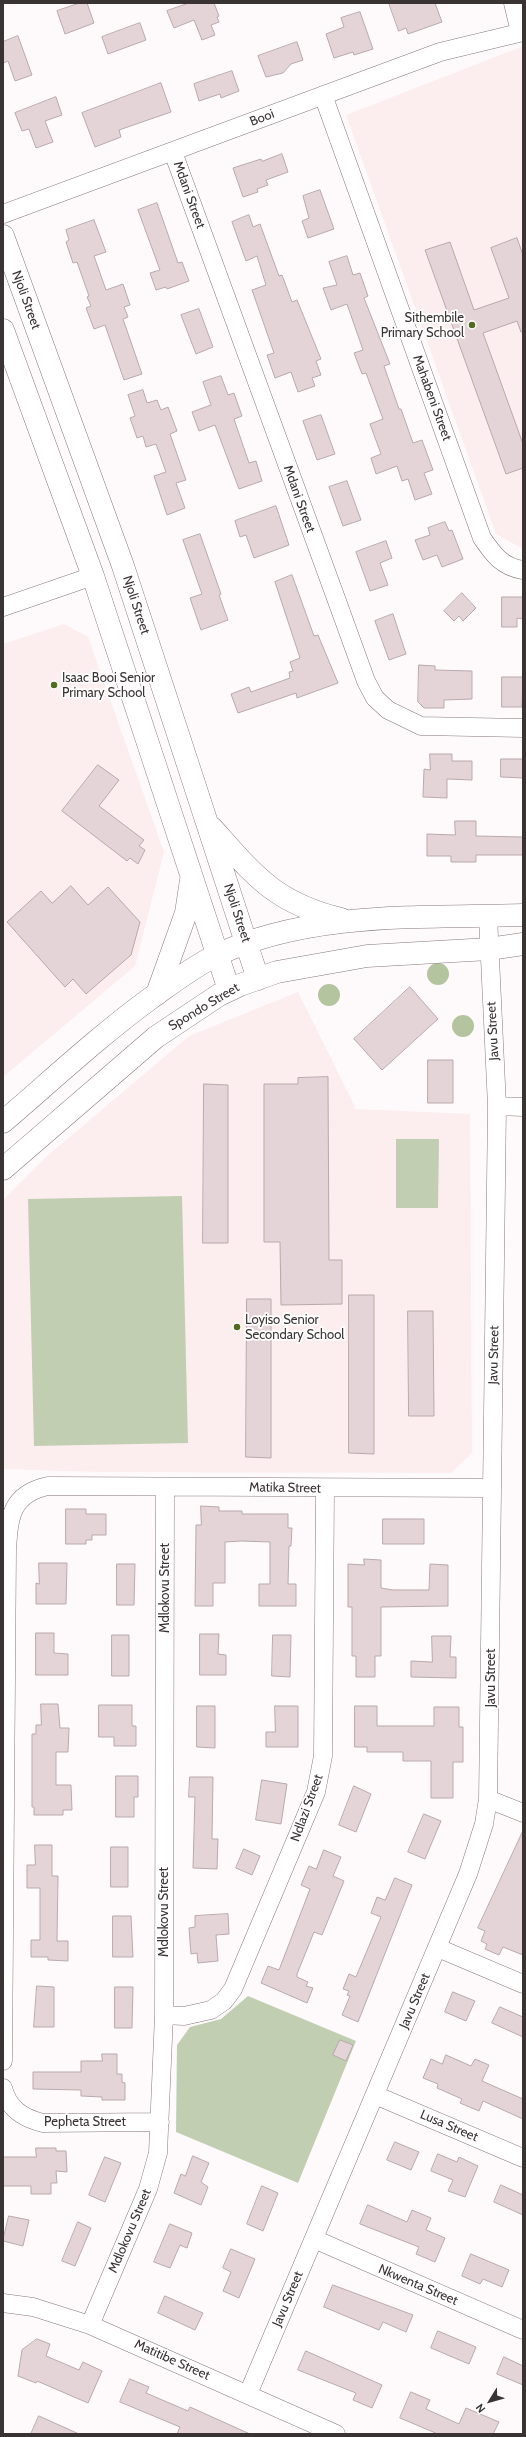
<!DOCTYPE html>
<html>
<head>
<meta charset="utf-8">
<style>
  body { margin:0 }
  #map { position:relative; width:526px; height:2437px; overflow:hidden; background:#fefafb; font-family:Cabin,sans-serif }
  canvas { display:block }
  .frame { position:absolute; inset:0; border:4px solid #3a3334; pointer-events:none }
  .north { position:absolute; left:470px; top:2381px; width:40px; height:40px; -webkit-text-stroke:3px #fff; paint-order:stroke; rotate:233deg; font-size:11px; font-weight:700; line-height:16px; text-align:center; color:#3a3334 }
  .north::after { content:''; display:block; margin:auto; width:14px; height:18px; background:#3a3334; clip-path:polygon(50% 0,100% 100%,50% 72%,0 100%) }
</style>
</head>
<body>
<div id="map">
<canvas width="526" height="2437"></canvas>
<div class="frame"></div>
<div class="north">N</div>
</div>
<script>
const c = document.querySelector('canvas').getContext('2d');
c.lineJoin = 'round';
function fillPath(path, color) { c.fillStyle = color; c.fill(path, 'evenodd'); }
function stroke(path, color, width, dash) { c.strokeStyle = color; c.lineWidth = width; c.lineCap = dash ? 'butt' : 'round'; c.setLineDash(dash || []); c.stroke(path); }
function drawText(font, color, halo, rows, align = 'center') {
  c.font = font + ' Cabin,sans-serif'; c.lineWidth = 3.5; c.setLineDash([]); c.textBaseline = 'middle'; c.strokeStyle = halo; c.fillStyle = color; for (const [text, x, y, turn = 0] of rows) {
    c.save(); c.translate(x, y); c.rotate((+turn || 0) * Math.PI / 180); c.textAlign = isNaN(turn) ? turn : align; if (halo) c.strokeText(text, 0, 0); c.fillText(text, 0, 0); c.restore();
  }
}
fillPath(new Path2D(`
  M521,47H523V549L496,534L346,115Z
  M64,624L88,637L164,852L135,966L3,1077V644Z
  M298,992L356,1109L470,1114L472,1453L451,1473L99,1472L3,1469V1200L46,1157L189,1036Z`), '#fcedef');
fillPath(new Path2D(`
  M396,1139H439L438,1208H396Z
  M182,1196L188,1443L34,1446L28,1199Z
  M248,1996L356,2041L298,2183L176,2132L177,2045L190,2027L221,2019Z`), '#c2ceb2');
fillPath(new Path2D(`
  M427 974a11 11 0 1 1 22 0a11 11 0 1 1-22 0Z
  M318 995a11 11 0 1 1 22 0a11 11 0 1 1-22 0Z
  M452 1026a11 11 0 1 1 22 0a11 11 0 1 1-22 0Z`), '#b4c49e');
const building = new Path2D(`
  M80,3H87L94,23L65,34L57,11Z
  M189,3H214L219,16L217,17L219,22L211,25L215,35L202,40L194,20L174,28L167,11Z
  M389,3H435L442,22L408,34L406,28L399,31Z
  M360,12L373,49L354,55L353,52L334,58L326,34L344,27L341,18Z
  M140,23L146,40L108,54L102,37Z
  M18,36L32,75L15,81L8,61L3,63V42Z
  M297,42L303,60L291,64L283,73L266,77L258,56Z
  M232,71L239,91L221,98L220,94L199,101L194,84Z
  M161,83L171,112L119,130L121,137L95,147L82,113Z
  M56,97L62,115L45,121L53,142L36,148L29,129L22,131L15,113Z
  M282,154L288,172L266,180L268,185L257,189L258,192L243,197L233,168L261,159L262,161Z
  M320,190L334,229L308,238L302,221L309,218L303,196Z
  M157,203L178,263L182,262L189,281L167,289L166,287L156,290L150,273L160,270L138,210Z
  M249,215L253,227L260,224L279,276L282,275L292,302L297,300L321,359L316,361L321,375L312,378L315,386L298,392L291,372L275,378L267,355L274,353L252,290L266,285L257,256L246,261L232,222Z
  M94,220L106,252L94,256L106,290L123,284L130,305L124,307L128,317L123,319L142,374L124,380L105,325L94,329L86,308L91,306L87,297L89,296L77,262L73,263L66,242L69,240L66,230Z
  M517,238L523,255V332H521L517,321L483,333L523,444V468L506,474L425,250L450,242L474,310L509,298L491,248Z
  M347,256L353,275L360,273L368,296L364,298L390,364L384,366L399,409H401L413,443L422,440L433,470L424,473L432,494L415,500L408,479L402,481L397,466L376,474L371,458L381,454L370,424L383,419L366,373L362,374L354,353L363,350L347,304L331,310L323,288L337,285L329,262Z
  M199,309L213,347L196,354L181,315Z
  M221,376L228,395L234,393L242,416L234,419L249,463L256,461L262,481L239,489L215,425L199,431L192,412L211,405L203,382Z
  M143,390L147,403L157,400L161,410L168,407L177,431L170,434L186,480L176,483L185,508L167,515L154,476L166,472L156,444L146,447L143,436L137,438L130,418L135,416L128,395Z
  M321,415L335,454L317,460L303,421Z
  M347,481L361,520L343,526L329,487Z
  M276,506L289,545L254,558L246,535L240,537L235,521Z
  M445,522L449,531L452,530L463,559L442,567L437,555L423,560L415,540L430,535L428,528Z
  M200,534L221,594L219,595L228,620L201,630L190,598L202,594L183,540Z
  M386,541L392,558L380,563L388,585L370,591L356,552Z
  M292,575L314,636L318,635L338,683L297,698L296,693L238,713L231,694L249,687L251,692L290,678L289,672L293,671L290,662L300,658L275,582Z
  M462,593L476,608L463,621L459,616L454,621L444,611Z
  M502,597H523V619L517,618V627H502Z
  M393,614L406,654L389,660L375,621Z
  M419,665L435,666V670L472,671V699L444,700V708H424L418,702Z
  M502,677H523L522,707H502Z
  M430,754H452V761H472V780L447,779V798L423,797L424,769L430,770Z
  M501,759H523V778L501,777Z
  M98,765L119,780L99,806L144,840L139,846L145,850L138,864L130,858L127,861L62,811Z
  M455,821H476V836L523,837V855H476V862H451V856H427V834L455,835Z
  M71,886L88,905L108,887L140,922L131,955L86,994L73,979L65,987L7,922L41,891L52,903Z
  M410,987L438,1019L382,1070L354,1039Z
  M428,1060H453V1103H428Z
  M328,1077L329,1260H342V1304L281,1305L280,1242H264V1084H298V1078Z
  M204,1084L228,1085V1243H203Z
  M349,1295H374V1454L349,1453Z
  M247,1299H271V1458L246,1457Z
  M408,1311H433L434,1416H409Z
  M201,1506L219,1507V1511H242V1514H288V1528H292L291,1546H289L288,1584H296V1606H259V1584H270V1542L241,1541L225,1542V1583H213V1606H195L196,1525H201Z
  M66,1509H86V1514H106V1535H92V1540H86V1544H66Z
  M383,1519H424V1544H383Z
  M364,1559L381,1560V1588L393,1590H429L430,1564L448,1565V1606L381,1607V1656H375V1677H356V1656H352V1607H348V1564L364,1565Z
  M39,1563H67L66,1604H36V1583L39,1584Z
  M117,1564H135L134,1605H117Z
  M36,1633H54V1653L68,1654V1675H36Z
  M200,1634H219L218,1654L226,1655V1675H200Z
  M112,1635H129V1676H112Z
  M273,1635H291L290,1677L272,1676Z
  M432,1636H451L450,1657H456V1678L411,1677V1661L432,1662Z
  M41,1704H58L60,1728H69L68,1752H56V1785H71L72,1810H63V1815H34V1807H32V1734H36V1725H41Z
  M99,1705H132V1726H136V1746H114V1737H99Z
  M197,1706H215V1748L197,1747Z
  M275,1706H298V1747H266V1732H275Z
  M355,1706H377V1726H434V1707H459V1727H463V1762H453V1798H431V1761H403V1752H367V1747H355Z
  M116,1776H138V1797H134V1817H116Z
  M190,1777H213L212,1839H218L217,1869L193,1868L195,1797H189Z
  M262,1780L287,1784L281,1824L256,1820Z
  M354,1786L371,1794L356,1832L339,1825Z
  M424,1814L441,1821L425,1859L408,1852Z
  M523,1831V1955L503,1947L499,1955L485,1949L487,1944L481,1941L485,1931L478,1928Z
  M35,1845H52V1876H58L57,1941H68V1961L48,1960V1957H31V1940H40V1888H27V1865H35Z
  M111,1847H128V1887H111Z
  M244,1849L260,1856L252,1875L236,1868Z
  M324,1850L341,1857L333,1876L344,1881L322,1935L314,1932L297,1974V1977L308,1982L306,1986L313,1988L307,2003L261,1983L268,1966L279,1970L310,1889L301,1885L309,1866L316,1869Z
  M395,1878L412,1885L358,2022L342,2015L350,1996L347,1995L349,1991L343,1989L349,1974L356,1977L381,1917L371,1913L377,1897L385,1900Z
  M228,1914L229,1934L216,1935L218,1961L198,1963L197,1953L191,1954L189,1928L195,1927V1916Z
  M113,1916H131L133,1957H113Z
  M37,1986L54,1987V2027H34Z
  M115,1987H133L132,2028H115Z
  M453,1992L475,2001L466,2021L445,2012Z
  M500,2007L523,2017V2037L492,2023Z
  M340,2040L353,2045L346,2061L333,2055Z
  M102,2054H117V2074H122V2082L125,2083V2100H102V2097L81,2096V2090L33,2089V2072H81V2061H102Z
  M446,2055L471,2066L475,2059L489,2065L482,2081L523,2099V2119L483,2101L479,2111L460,2103L462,2099L437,2088L438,2084L423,2078L431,2059L442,2064Z
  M395,2142L419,2152L411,2170L387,2160Z
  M36,2148H56V2151H66L67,2172L56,2171L57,2183H51V2194H31V2186H3V2157H36Z
  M438,2154L457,2162L459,2157L478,2166L465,2197L448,2191L453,2180L431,2171Z
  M193,2156L209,2163L201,2182L208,2187L201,2205L174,2193L181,2174L185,2176Z
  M105,2157L121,2163L105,2202L89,2195Z
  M501,2185L523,2195V2215L494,2202Z
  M262,2186L278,2193L263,2231L247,2224Z
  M368,2205L407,2222L412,2210L431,2218L426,2230L445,2238L435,2262L416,2254L419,2247L360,2224Z
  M9,2216L29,2220L23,2246L3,2241Z
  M78,2222L91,2228L75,2266L62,2261Z
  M170,2224L192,2233L187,2248L180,2245L170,2268L154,2262Z
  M231,2249L255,2259L239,2298L223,2291L231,2272L223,2268Z
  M471,2254L509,2270L502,2287L483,2279L480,2284L462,2276Z
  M333,2285L413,2315L406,2332L383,2322L379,2330L324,2307Z
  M165,2296L203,2313L195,2330L158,2313Z
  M438,2331L476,2347L469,2364L431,2348Z
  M37,2339L50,2344L46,2356L79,2370L83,2362L102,2371L88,2403L37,2381L36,2383L18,2376L22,2350Z
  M306,2351L382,2385L372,2408L353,2400L356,2393L298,2370Z
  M504,2357L523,2366V2385L497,2374Z
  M130,2379L149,2387L146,2393L188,2411L190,2407L250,2434H177L180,2427L120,2402Z
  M411,2392L430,2400L426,2409L459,2424L466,2408L499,2422L493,2434H438L400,2418Z
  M39,2416L79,2434H31Z`);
fillPath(building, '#e5d4d7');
stroke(building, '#b9a9ac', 1);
const minor = new Path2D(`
  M513,3L520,32
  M323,95L482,538C493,554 502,567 523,570
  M173,152L337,601L366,681L375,698L388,710L421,726L523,728
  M3,214L440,52L523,32
  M3,607L93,576
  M497,1106L523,1107
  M488,1799L523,1813
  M438,1948L523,1984
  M164,2015L184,2016L211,2010L224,2001L233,1989L316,1792L323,1756L325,1489
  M3,2061L7,1550C9,1517 11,1494 48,1486L492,1488
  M3,2088C8,2108 22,2118 43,2123L160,2122
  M375,2095L523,2158
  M314,2239L523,2330
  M3,2303L33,2307L90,2325L336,2434
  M90,2325L148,2189L158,2153L164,2015L165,1487
  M248,2394L468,1874L484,1824L488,1799L497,1106L488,916`);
const secondary = new Path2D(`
  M3,236L123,566L258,979
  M3,330L93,576L229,990
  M212,828C255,876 275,903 341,919
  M157,994L186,913L191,880
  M3,1122C52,1080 99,1036 151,998C172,983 194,966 217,955C309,911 423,918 523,915
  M3,1169L156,1037L219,995L240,985L277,972L367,956L489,949L523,944`);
stroke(minor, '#87787b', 19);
stroke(secondary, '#87787b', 23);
stroke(minor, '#fff', 18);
stroke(secondary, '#fff', 22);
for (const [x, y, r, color] of [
  [472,325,4,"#526c1f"],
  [54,685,4,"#526c1f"],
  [237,1327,4,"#526c1f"]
]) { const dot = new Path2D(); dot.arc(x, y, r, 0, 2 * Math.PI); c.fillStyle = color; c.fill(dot); stroke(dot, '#fff', 1.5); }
drawText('13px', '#3a3334', '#fff', [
  ["Booi",262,118,-21],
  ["Mdani Street",189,195,70],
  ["Njoli Street",26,300,70],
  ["Mahabeni Street",432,398,70],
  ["Mdani Street",299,499,70],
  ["Njoli Street",136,605,72],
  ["Njoli Street",237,913,72],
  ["Spondo Street",204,1007,-31],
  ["Javu Street",493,1031,-93],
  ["Javu Street",494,1355,-89],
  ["Matika Street",285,1488,1],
  ["Mdlokovu Street",165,1588,-90],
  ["Javu Street",491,1678,-90],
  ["Ndlazi Street",307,1808,-70],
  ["Mdlokovu Street",164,1912,-90],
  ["Javu Street",415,2001,-67],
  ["Pepheta Street",85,2122],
  ["Lusa Street",449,2126,23],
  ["Mdlokovu Street",130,2231,-67],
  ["Nkwenta Street",418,2285,23],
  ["Javu Street",288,2299,-67],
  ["Matitibe Street",172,2360,24]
]);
drawText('13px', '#3a3334', '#fff', [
  ["Sithembile",464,318,"right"],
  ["Primary School",464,333,"right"],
  ["Isaac Booi Senior",62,678],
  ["Primary School",62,693],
  ["Loyiso Senior",245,1320],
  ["Secondary School",245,1335]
], 'left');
</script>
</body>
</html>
